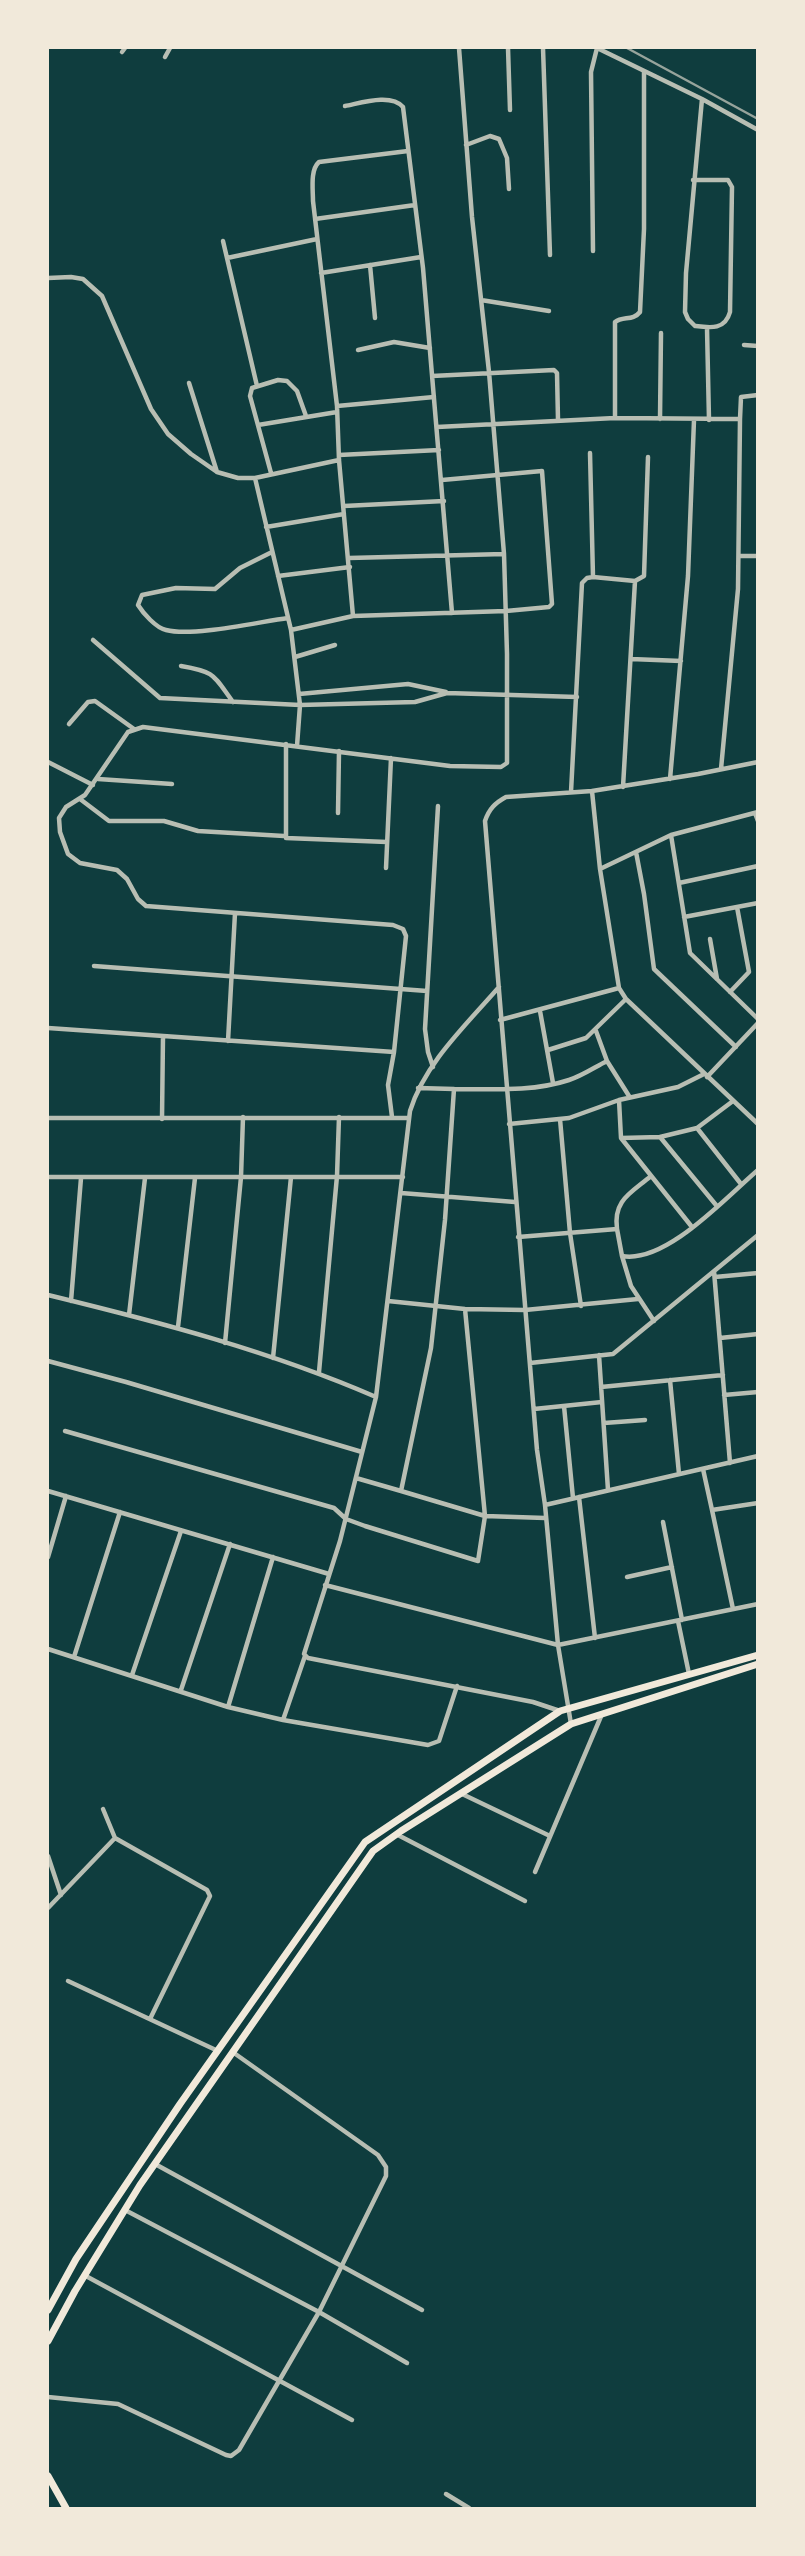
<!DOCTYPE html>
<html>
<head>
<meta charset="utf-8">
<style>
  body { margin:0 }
  #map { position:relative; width:805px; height:2556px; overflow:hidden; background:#0f3d3e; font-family:"Noto Sans",sans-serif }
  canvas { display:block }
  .frame { position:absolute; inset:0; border:49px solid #f1e9da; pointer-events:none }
</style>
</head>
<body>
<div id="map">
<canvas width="805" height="2556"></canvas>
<div class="frame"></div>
</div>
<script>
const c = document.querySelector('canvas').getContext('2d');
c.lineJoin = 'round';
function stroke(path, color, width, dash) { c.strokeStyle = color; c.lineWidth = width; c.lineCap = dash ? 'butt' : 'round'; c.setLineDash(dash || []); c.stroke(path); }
stroke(new Path2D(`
  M508,48L510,110
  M543,48L550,255
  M597,48L702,99L758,130
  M122,52L125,48
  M165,57L170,48
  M345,106C361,103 391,93 403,107L423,268L452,613
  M466,145L490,136L499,139L507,158L509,189
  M693,180H728L732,187L730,312C725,330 711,328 695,326L688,319L685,312L686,273L702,99
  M315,219L415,205
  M223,241L257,386
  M593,251L591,72L597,48
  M227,258L317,239
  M370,265L375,318
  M321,273L421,257
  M48,278L71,277L83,279L102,296L151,409L168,434L191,454L217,472L238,478H255L339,460
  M481,300L549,311
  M707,328L709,420
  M744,345L758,346
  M358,350L394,342L430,348
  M432,376L554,370L557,373L558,420
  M189,383L217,472
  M337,406L434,397
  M615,418V322C623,316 633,321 640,312L644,229V71
  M660,419L661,333
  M740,419L741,397L758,395
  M258,425L337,412
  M437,427L615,418L740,419L738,589L721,769
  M590,453L593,577
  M339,455L439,450
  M271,473L250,396L252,388L278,380L287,381L297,391L306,416
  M344,506L444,501
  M266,527L344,514
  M272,552L240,568L215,589L176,588L142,595L138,605C143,613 156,628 166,630C193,637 258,622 288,618
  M739,556H758
  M349,558L504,554
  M278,576L350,567
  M635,581L644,576L648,457
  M353,616L339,460L337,406L313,201C313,189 310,170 319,162L408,151
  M291,630L353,616L506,611L549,607L552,604L542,471L442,480
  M93,640L160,698L300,705L291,630L255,478
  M295,657L335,645
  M631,659L681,661
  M181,666C216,672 213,675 233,702
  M299,694L408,684L446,692
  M69,724L88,702L95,701L134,729
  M286,744V838L387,842
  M297,746L300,705L415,702L447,693L577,697
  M48,762L93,785
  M758,762L698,774L592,791L600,869L619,988L626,999L758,1124
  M98,779L172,784
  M670,779L688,576L694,420
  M571,792L582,583L587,578L593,577L635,581L623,787
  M80,799L109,821H164L198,831L284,836
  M338,813L339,751
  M755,813L758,821
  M671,835L690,953L758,1019
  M636,852L644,894L654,969L736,1047
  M386,868L391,758
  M600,869L671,835L758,812
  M679,883L758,866
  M684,917L758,903
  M710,939L717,979
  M94,966L427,991
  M499,987C466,1025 425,1063 410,1111L376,1397L340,1541L304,1654L308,1658L533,1702L560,1711
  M730,992L749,972L737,907
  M540,1011L553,1083
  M500,1020L619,988
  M48,1028L394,1052
  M596,1031L607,1061L629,1096
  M228,1041L235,913
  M548,1050L586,1038L626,999
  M433,1067L428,1052L425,1029L438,806
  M707,1077L758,1023
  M418,1088L454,1089
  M733,1101L697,1128L741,1184
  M392,1117L388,1085L394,1052L406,936L403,929L393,925L146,906L138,899L127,879L117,870L80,863L68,854L60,832L59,818L66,807L85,795L128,732L143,727L450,766L501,767L507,763V654L504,554L489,372L472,217L459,48
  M48,1118H409
  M162,1119L163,1036
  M560,1119L570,1233L581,1306
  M509,1124L569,1118L619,1100
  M660,1137L697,1128
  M621,1138L660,1137L716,1205
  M48,1177H403
  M401,1193L515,1202
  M692,1227L621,1138L619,1100L678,1087L704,1074
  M617,1229C613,1200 631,1193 651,1176
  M518,1237L617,1229L622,1256C666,1264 726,1197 758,1170
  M622,1256L631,1286L654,1321
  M714,1271L730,1463
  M715,1277L758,1273
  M48,1295C159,1322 270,1351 376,1397
  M71,1301L81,1178
  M388,1301L465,1309L525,1310L638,1299
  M129,1315L145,1178
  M178,1327L195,1178
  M720,1338L758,1334
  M225,1343L241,1177L243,1117
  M599,1355L608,1490
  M273,1358L291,1177
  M48,1361L126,1382L362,1452
  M530,1363L613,1354L758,1235
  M319,1372L337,1176L339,1117
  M670,1380L679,1474
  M601,1387L723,1375
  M724,1395L758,1392
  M564,1406L573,1498
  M534,1409L602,1402
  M604,1423L645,1420
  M65,1431L334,1508L346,1519L365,1526L478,1561L485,1516L465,1309
  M703,1469L712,1510L758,1503
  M356,1478L401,1491
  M48,1491L329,1574
  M579,1497L595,1638
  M545,1505L758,1456
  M712,1510L733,1609
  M545,1518L485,1516L401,1491L431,1348L445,1220L454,1089C491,1089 533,1092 569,1080C582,1076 595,1067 607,1061
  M663,1522L682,1620
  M48,1557L66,1496
  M627,1577L672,1567
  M325,1585L558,1645L758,1604
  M678,1621L689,1674
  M48,1649L228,1707L283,1720L428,1745L439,1741L457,1686
  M74,1657L120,1512
  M132,1675L181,1531
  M181,1690L230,1544
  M228,1707L273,1557
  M283,1720L305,1656
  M571,1724L558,1645L545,1505L537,1450L485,821C489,809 495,803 506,797L592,791
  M460,1793L550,1836
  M103,1809L115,1838L207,1890L210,1896L150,2019
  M396,1834L525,1901
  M48,1856L61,1895
  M535,1872L602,1714
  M48,1908L115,1838
  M68,1981L218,2051
  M155,2164L422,2310
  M125,2210L319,2312L407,2363
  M84,2275L352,2420
  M48,2397L118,2404L226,2455L231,2456L239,2450L319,2312L386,2176V2167L378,2155L234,2053
  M446,2494L469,2508`), '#b8beb3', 4.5);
stroke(new Path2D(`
  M48,2310L76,2259L180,2104L365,1842L560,1711L758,1655
  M48,2341L75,2291L140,2185L373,1851L401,1831L571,1724L758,1664
  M48,2476L66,2508`), '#f1e9da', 7);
stroke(new Path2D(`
  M627,48L758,119`), '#97a49c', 2.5);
</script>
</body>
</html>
